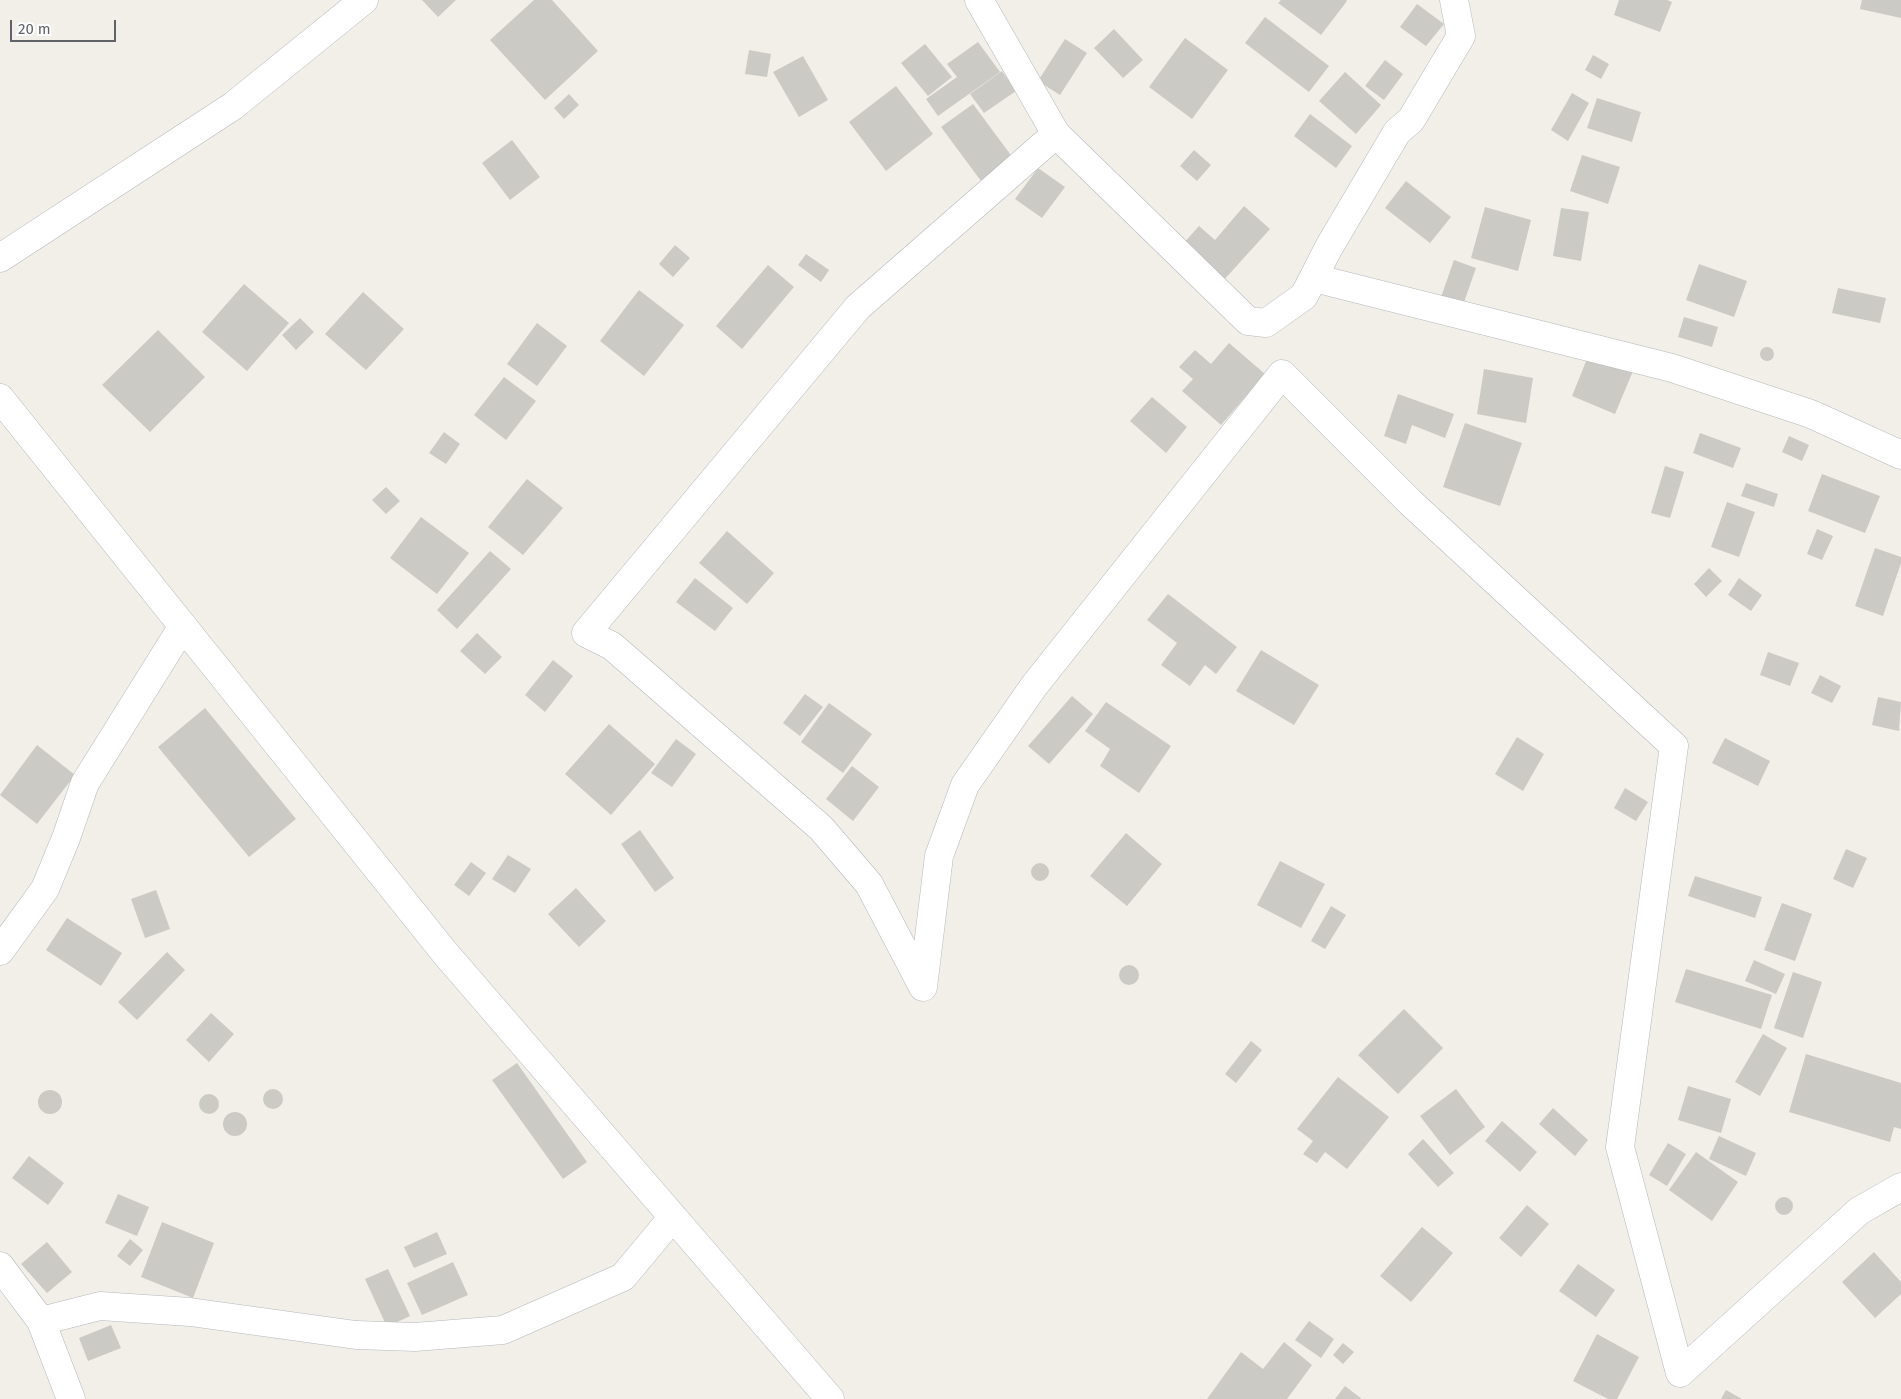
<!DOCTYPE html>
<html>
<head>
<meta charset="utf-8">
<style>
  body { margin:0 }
  #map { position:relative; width:1901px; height:1399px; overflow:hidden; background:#f1efe8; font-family:"Fira Sans",sans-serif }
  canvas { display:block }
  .scale { position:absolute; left:10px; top:20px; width:106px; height:22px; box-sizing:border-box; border:2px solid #5f6368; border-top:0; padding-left:6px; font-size:15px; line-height:18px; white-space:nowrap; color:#5f6368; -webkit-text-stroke:4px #fff; paint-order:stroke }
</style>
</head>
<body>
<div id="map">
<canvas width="1901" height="1399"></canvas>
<div class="scale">20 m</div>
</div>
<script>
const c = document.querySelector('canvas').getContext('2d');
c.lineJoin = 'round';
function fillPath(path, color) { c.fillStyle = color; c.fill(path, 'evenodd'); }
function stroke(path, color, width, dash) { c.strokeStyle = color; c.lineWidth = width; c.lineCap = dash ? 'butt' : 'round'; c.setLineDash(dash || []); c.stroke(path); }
fillPath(new Path2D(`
  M422,0H456L438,17Z
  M534,0H552L598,51L545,100L490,40Z
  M1281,0H1346L1347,1L1321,35L1278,3Z
  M1619,0H1667L1672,2L1660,32L1614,15Z
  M1862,0H1901V18L1860,9Z
  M1417,4L1444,24L1426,46L1400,27Z
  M1265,17L1329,66L1309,92L1245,43Z
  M1114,29L1143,60L1123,78L1094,48Z
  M1185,38L1228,70L1192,119L1149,87Z
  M1065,39L1087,53L1060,95L1038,81Z
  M978,42L1000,72L938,116L926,99L957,77L947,64Z
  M925,44L952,77L928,96L901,63Z
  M749,50L771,54L767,77L745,74Z
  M1593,55L1609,64L1601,79L1585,70Z
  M803,56L828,100L799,117L773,72Z
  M1385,60L1403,74L1384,100L1365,86Z
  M1002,71L1016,91L984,113L970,94Z
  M1345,72L1381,105L1356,134L1319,101Z
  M896,86L933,134L886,171L849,122Z
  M1572,93L1589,103L1568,141L1551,130Z
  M569,94L579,105L564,119L554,108Z
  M1597,98L1641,112L1632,142L1587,128Z
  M973,104L1013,158L981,181L941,127Z
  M1310,114L1352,146L1336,168L1294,136Z
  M512,140L540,177L510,200L482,163Z
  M1194,150L1211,165L1197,181L1180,166Z
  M1582,155L1620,167L1608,204L1570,191Z
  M1038,168L1065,187L1042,218L1015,199Z
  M1406,181L1451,217L1430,243L1385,208Z
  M1244,206L1270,229L1223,281L1182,245L1199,226L1215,240Z
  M1485,207L1531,220L1518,271L1471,258Z
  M1561,208L1589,212L1581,261L1553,256Z
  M675,245L690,258L673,277L659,264Z
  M806,254L829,270L821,282L798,265Z
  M1454,260L1476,268L1463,305L1441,297Z
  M1699,264L1747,281L1734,317L1686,300Z
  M768,265L794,287L742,349L716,326Z
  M244,284L289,323L247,371L202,332Z
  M1838,288L1886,298L1880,323L1832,313Z
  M639,290L684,325L644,376L600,341Z
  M363,292L404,329L366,370L325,334Z
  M1684,317L1718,327L1712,347L1678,337Z
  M300,318L314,332L296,350L282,335Z
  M537,323L567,346L537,386L507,364Z
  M158,330L205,377L150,432L102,385Z
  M1229,343L1265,374L1221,425L1182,391L1193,379L1179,367L1195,350L1211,364Z
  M1760 354a7 7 0 1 1 14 0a7 7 0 1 1-14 0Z
  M1589,354L1633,371L1615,414L1572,396Z
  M1484,369L1533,378L1526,423L1477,414Z
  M504,377L536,401L506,440L474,415Z
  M1398,394L1454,414L1445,438L1412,425L1406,444L1384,436Z
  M1152,397L1187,427L1166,453L1130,421Z
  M1465,423L1522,443L1500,506L1443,487Z
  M444,432L460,444L446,464L429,453Z
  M1700,433L1741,448L1733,468L1693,453Z
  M1789,436L1809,445L1802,461L1782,452Z
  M1665,466L1684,472L1670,518L1651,513Z
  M1822,474L1880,496L1865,533L1808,511Z
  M527,479L563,508L523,555L488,527Z
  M1746,483L1778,494L1774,507L1741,496Z
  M386,487L400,501L386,514L372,500Z
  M1727,502L1755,512L1739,557L1711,547Z
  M421,517L469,553L437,594L390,558Z
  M1817,529L1833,536L1822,560L1807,554Z
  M727,531L774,573L747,604L699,563Z
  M1875,548L1901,557V563L1883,616L1855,606Z
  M490,551L511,569L457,629L437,610Z
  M1709,568L1722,581L1706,597L1694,584Z
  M695,578L733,608L715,631L676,602Z
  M1739,578L1762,595L1751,611L1728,595Z
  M1168,594L1237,647L1216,674L1205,665L1190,686L1161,665L1177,643L1147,620Z
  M477,633L502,657L485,674L460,651Z
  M1261,650L1319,685L1294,725L1236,691Z
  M1768,652L1799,663L1790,686L1760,675Z
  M553,660L573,676L545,712L525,695Z
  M1820,675L1841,686L1832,703L1811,693Z
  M805,694L823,707L800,736L783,723Z
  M1072,696L1093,714L1049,764L1028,746Z
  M1878,697L1901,702L1899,731L1872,725Z
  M1106,702L1171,746L1139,793L1100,766L1110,749L1085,731Z
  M829,703L872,734L843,773L801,742Z
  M205,708L296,819L249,857L158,747Z
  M609,724L655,764L611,815L565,774Z
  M1517,737L1544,754L1523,791L1495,774Z
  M1725,738L1770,761L1758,786L1712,763Z
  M676,739L696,754L672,787L651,773Z
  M37,745L75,775L37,824L0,795Z
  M852,766L879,787L853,821L826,799Z
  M1625,788L1648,802L1636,821L1614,808Z
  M640,830L674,878L655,892L621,844Z
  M1126,833L1162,864L1127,906L1090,876Z
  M1846,849L1867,858L1853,888L1833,879Z
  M508,855L531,869L515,893L492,879Z
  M1280,861L1325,884L1301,928L1257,905Z
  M471,862L486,873L469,896L454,885Z
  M1031 872a9 9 0 1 1 18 0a9 9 0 1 1-18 0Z
  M1695,876L1762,897L1755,918L1688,896Z
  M576,888L606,921L579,947L548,914Z
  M156,890L170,929L145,938L131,899Z
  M1782,903L1812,914L1795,961L1764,950Z
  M1331,906L1346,915L1325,949L1311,941Z
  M67,918L122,953L101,986L46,950Z
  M167,952L185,970L137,1020L118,1002Z
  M1754,960L1785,974L1776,994L1745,981Z
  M1119 975a10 10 0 1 1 20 0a10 10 0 1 1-20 0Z
  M1686,969L1772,995L1761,1029L1675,1002Z
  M1793,972L1822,982L1803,1038L1774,1028Z
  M1404,1009L1443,1048L1398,1094L1358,1055Z
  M211,1013L234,1034L209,1062L186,1040Z
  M1763,1034L1787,1048L1760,1096L1735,1082Z
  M1251,1041L1262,1050L1236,1083L1225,1074Z
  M1806,1054L1901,1083V1129L1894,1127L1890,1142L1789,1112Z
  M517,1063L587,1162L563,1179L492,1080Z
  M1338,1077L1389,1117L1347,1169L1325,1152L1317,1163L1303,1154L1313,1141L1297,1129Z
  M1688,1086L1731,1099L1721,1133L1678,1120Z
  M263 1099a10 10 0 1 1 20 0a10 10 0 1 1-20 0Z
  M1456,1089L1485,1127L1450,1155L1420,1116Z
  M38 1102a12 12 0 1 1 24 0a12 12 0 1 1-24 0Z
  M199 1104a10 10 0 1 1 20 0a10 10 0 1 1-20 0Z
  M1553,1108L1588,1140L1575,1156L1539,1124Z
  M223 1124a12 12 0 1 1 24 0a12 12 0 1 1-24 0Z
  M1502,1121L1537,1152L1520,1172L1485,1141Z
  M1719,1136L1756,1153L1746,1176L1709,1159Z
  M1423,1139L1454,1173L1438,1187L1408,1154Z
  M1668,1143L1686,1154L1667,1186L1649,1175Z
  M1696,1152L1738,1182L1712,1221L1669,1190Z
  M29,1156L64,1183L48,1205L12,1178Z
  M118,1194L149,1207L137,1236L105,1223Z
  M1775 1206a9 9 0 1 1 18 0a9 9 0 1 1-18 0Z
  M1527,1205L1549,1224L1521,1257L1499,1238Z
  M162,1222L214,1243L193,1298L141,1277Z
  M1422,1227L1453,1253L1411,1302L1380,1276Z
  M437,1232L447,1254L414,1268L404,1247Z
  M130,1239L143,1250L130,1266L117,1256Z
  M47,1242L72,1272L47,1293L21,1264Z
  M1874,1252L1901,1282V1294L1875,1318L1842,1282Z
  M453,1262L468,1295L422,1315L407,1283Z
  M1578,1264L1615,1290L1596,1317L1559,1291Z
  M388,1269L410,1316L387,1327L365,1279Z
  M1309,1321L1334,1339L1321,1358L1295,1340Z
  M111,1325L121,1348L88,1361L79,1338Z
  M1597,1334L1639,1357L1617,1399H1608L1573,1381Z
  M1284,1342L1312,1365L1287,1399H1207L1241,1352L1263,1369Z
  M1343,1343L1354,1352L1343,1364L1333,1355Z
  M1345,1386L1362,1399H1335Z
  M1726,1390L1742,1399H1721Z`), '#cccac5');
const minor = new Path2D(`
  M979,0L1056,134
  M1454,0L1461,36L1411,120L1397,132L1329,247L1304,296L1266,323L1248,321L1056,134L858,307L586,633L612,646L821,828L869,884L923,987L939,856L965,785L1034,686L1282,374L1410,502L1674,746L1620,1147L1680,1373L1859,1211L1901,1187
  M0,258L233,106L364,0
  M1314,278L1672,368L1811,414L1901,455
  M0,398L445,953L830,1399
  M0,951L45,889L66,838L85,783L183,626
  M0,1266L41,1321L100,1306L190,1312L356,1335L415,1337L503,1330L623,1277L673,1217
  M41,1321L71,1399`);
stroke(minor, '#b5b8bc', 29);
stroke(minor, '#fff', 28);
</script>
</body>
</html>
